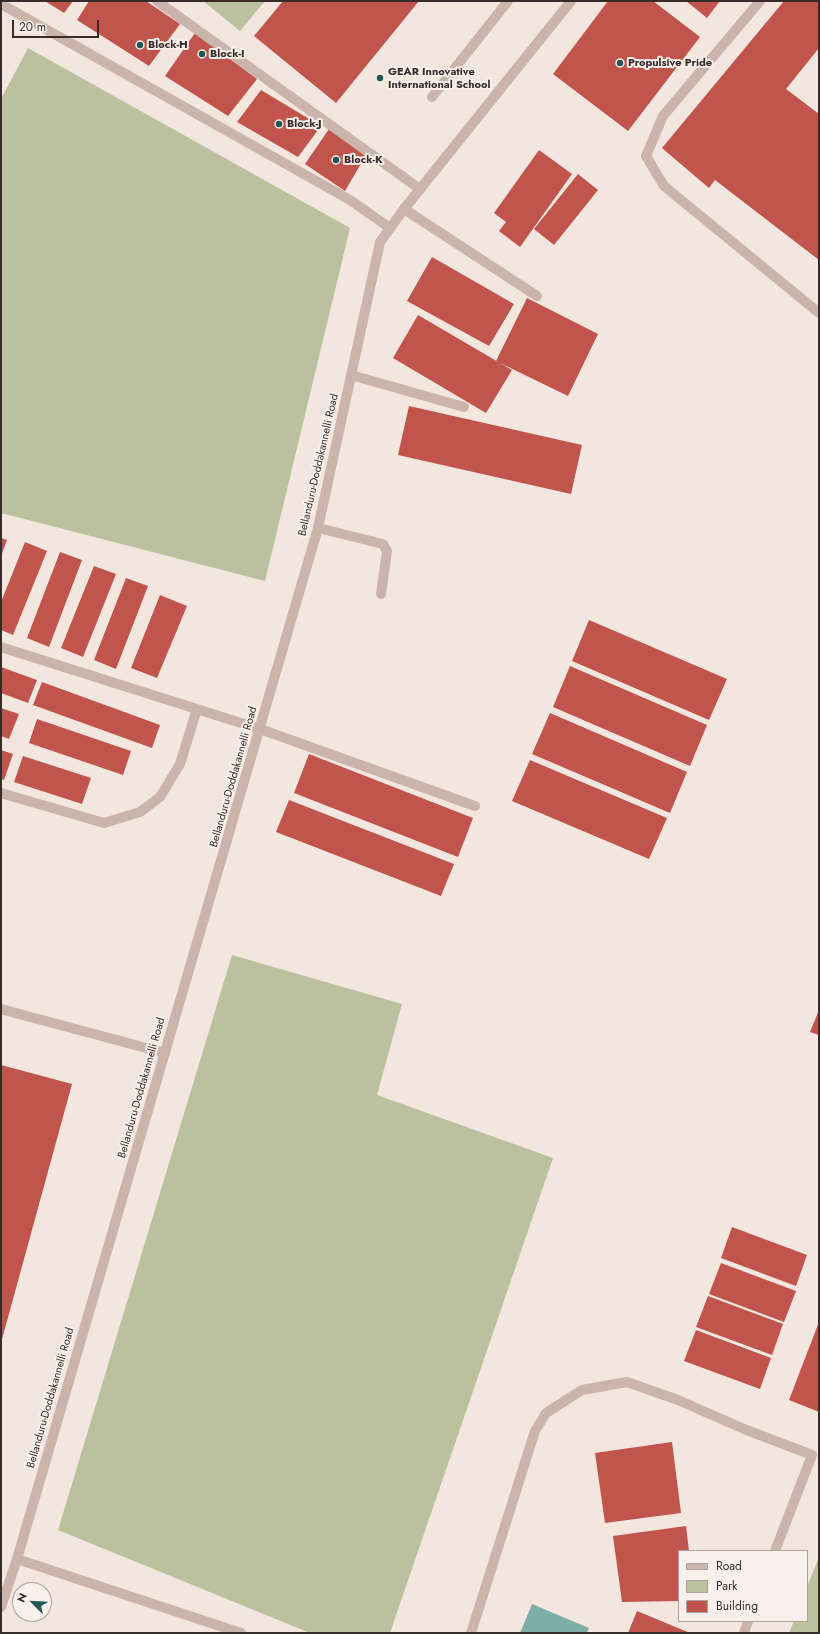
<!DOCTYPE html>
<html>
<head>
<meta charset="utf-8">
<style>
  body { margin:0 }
  #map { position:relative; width:820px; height:1634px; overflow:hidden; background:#f2e6df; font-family:Jost,sans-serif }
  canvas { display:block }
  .frame { position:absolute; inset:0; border:2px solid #382c2a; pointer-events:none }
  .legend { position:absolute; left:678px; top:1550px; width:130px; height:72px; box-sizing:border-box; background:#f9f0eb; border:1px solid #aca29e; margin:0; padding:5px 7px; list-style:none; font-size:12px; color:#382c2a }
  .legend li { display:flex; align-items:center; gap:8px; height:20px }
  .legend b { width:20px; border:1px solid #aca29e }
  .north { position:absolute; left:12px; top:1582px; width:40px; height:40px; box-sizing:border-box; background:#f9f0eb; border:1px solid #aca29e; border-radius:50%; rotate:294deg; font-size:11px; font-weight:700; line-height:16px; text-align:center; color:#382c2a }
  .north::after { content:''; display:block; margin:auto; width:14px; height:18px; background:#215852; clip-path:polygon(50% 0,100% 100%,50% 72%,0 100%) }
  .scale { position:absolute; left:12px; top:20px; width:87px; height:18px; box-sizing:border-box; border:2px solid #382c2a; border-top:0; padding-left:5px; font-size:12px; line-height:14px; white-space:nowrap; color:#382c2a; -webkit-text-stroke:3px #f9f0eb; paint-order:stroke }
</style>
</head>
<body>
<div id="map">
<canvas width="820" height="1634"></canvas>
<div class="frame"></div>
<ul class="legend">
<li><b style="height:5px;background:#cab4ab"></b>Road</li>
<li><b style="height:11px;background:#bbc19f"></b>Park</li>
<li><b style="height:11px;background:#c1554d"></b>Building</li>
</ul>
<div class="north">N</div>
<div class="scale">20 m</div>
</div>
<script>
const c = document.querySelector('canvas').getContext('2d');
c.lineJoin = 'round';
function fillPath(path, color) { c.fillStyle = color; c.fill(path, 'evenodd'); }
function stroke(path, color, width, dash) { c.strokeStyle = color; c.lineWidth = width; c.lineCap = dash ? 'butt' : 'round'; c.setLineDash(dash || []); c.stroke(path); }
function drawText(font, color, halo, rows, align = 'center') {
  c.font = font + ' Jost,sans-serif'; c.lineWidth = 4; c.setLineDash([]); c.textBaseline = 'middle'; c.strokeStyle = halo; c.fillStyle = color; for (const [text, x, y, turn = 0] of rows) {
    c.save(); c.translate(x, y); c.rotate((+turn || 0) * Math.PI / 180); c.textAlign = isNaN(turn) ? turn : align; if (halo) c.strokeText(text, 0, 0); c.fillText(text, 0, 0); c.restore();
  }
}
fillPath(new Path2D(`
  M203,1H265L240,31Z
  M28,48L350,228L265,581L1,513V99Z
  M232,955L402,1004L377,1095L553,1158L390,1633H310L58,1530Z
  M819,1557V1633H789L794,1621H807V1587Z`), '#bbc19f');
fillPath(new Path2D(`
  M532,1604L589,1628L587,1633H520Z`), '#7eaea8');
fillPath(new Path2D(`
  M45,1H73L64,13Z
  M89,1H146L180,24L149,66L77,20Z
  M283,1H419L336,103L254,36Z
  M608,1H653L700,37L628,131L553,74Z
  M686,1H720L707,18Z
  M784,1H819V48L786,89L819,114V260L715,180L709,188L662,148Z
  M195,33L257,79L228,116L165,76Z
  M261,90L321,126L298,157L237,122Z
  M329,129L366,155L345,191L305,164Z
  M539,150L572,174L520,247L499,231L506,222L494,213Z
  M578,174L598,190L554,245L534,229Z
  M432,257L514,304L489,346L407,301Z
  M527,298L598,334L568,396L496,361Z
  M418,315L512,370L486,413L393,358Z
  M409,406L582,445L571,494L398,455Z
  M1,538L7,540L1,556Z
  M25,542L47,551L13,635L1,630V602Z
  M60,552L82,560L49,647L27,638Z
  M94,566L116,574L83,657L61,648Z
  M126,578L148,586L116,669L94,660Z
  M160,595L187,606L157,678L131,668Z
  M589,620L727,679L709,720L572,661Z
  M570,666L707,725L690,766L553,707Z
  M1,667L37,680L28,703L1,693Z
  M42,682L160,725L152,748L33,705Z
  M1,708L19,714L9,739L1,736Z
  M550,713L687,772L670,813L532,754Z
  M37,719L131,751L123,775L29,743Z
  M1,750L13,754L4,780L1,779Z
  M309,754L473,818L458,857L294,793Z
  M23,756L91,778L82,804L14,782Z
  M530,760L667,818L649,859L512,801Z
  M289,800L454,864L441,896L276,832Z
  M819,1010V1035L810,1032Z
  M1,1065L72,1084L1,1343Z
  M732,1227L807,1255L796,1286L721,1258Z
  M721,1263L796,1291L784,1322L709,1294Z
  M708,1296L783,1324L772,1355L696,1327Z
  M819,1322V1412L789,1400Z
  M696,1330L771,1358L760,1389L684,1361Z
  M672,1442L681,1513L605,1523L595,1453Z
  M686,1526L689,1551H679V1601L622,1602L613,1536Z
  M637,1611L690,1633H628Z`), '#c1554d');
stroke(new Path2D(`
  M432,97L508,1
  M351,375L464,407
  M318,528L383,544L387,551L381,594
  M1,1009L165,1053`), '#cab4ab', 10);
stroke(new Path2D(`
  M157,1L420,189
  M760,1L663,116L646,156L664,186L819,313
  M1,4L350,200L390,228
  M404,209L537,296
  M1,647L260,729L475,806
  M1,793L104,823L140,812L160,797L180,764L197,709
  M17,1559L241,1633
  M471,1633L535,1431L546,1413L582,1390L627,1382L678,1400L744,1429L812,1455L775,1551
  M744,1633L748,1621`), '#cab4ab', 10);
stroke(new Path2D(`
  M1,1607L17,1559L318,528L380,242L404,209L571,1`), '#cab4ab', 10);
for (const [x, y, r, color] of [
  [140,45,4,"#215852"],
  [202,54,4,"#215852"],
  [620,63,4,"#215852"],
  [380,78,4,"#215852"],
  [279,124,4,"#215852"],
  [336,160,4,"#215852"]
]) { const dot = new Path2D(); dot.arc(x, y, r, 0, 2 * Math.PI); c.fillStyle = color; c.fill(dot); stroke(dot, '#f9f0eb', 1.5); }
drawText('bold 11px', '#382c2a', '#f9f0eb', [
  ["Block-H",148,45],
  ["Block-I",210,54],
  ["Propulsive Pride",628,63],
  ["GEAR Innovative",388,72],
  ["International School",388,85],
  ["Block-J",287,124],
  ["Block-K",344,160]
], 'left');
drawText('11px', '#382c2a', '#f9f0eb', [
  ["Bellanduru-Doddakannelli Road",319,465,-77],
  ["Bellanduru-Doddakannelli Road",234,777,-74],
  ["Bellanduru-Doddakannelli Road",142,1088,-74],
  ["Bellanduru-Doddakannelli Road",51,1398,-74]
]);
</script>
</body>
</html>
